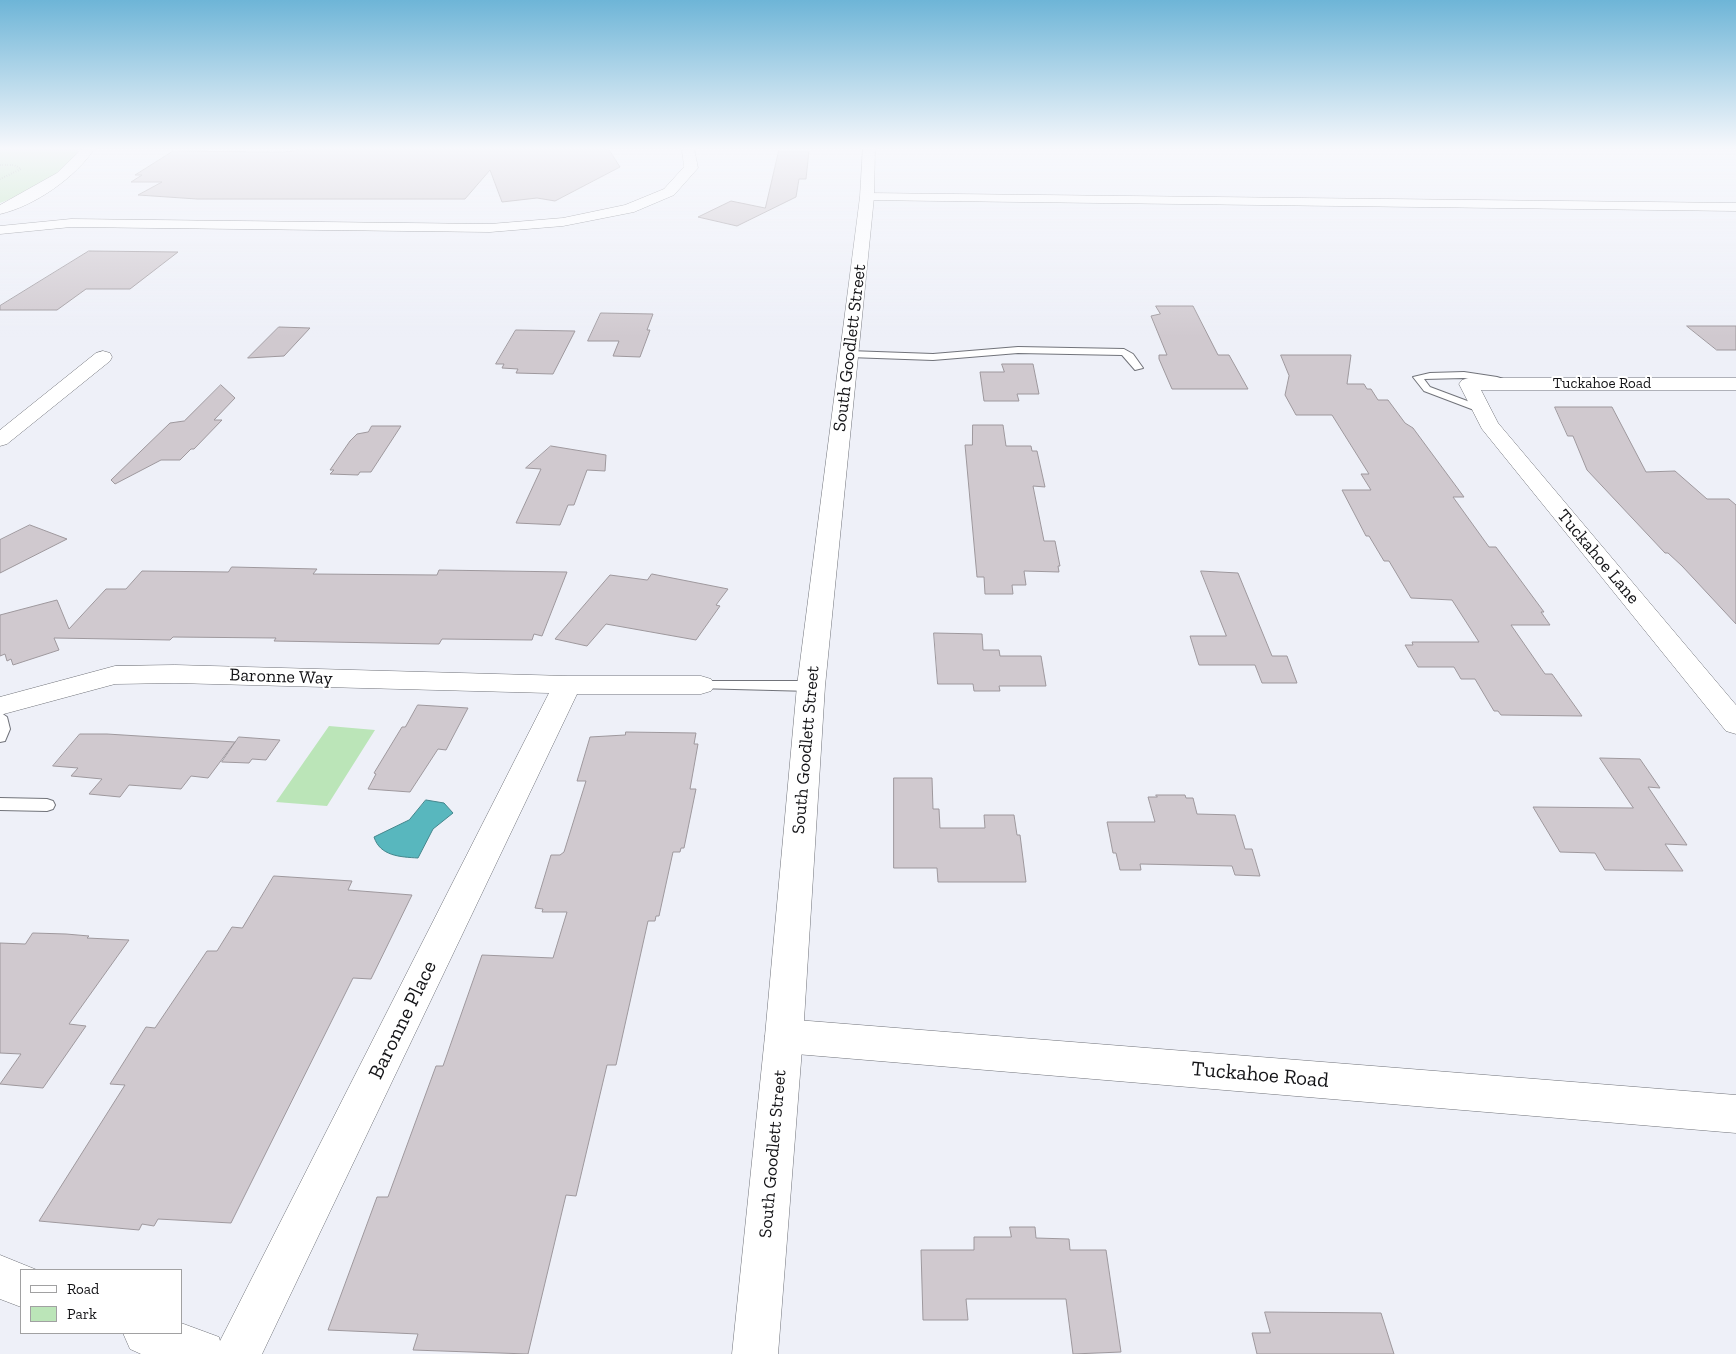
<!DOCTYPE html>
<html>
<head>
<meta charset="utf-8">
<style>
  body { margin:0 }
  #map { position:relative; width:1736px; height:1354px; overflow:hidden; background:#eef0f8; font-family:"Zilla Slab",serif }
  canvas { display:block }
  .legend { position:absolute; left:20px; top:1269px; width:162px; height:65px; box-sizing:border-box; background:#fff; border:1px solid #a1a1a2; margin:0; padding:6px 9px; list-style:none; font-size:15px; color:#141417 }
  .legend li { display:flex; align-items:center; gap:10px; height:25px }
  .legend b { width:25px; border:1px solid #a1a1a2 }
</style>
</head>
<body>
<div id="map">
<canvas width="1736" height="1354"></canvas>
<ul class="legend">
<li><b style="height:6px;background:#fff"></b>Road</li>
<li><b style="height:14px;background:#bbe5b8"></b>Park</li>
</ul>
</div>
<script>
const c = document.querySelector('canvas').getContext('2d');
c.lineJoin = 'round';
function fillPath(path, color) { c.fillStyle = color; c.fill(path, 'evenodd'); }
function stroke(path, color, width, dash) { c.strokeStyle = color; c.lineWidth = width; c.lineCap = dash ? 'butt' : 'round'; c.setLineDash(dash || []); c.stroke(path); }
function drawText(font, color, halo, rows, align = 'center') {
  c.font = font + ' "Zilla Slab",serif'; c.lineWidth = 4; c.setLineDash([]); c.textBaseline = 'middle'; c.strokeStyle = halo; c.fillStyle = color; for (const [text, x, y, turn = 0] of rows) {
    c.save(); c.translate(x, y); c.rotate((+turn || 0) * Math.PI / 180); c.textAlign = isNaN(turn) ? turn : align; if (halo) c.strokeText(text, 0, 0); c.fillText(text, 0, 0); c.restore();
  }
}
fillPath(new Path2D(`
  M0,148H79C72,174 24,194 0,203Z
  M329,726L375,730L327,806L276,802Z`), '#bbe5b8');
const water = new Path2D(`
  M426,800L444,803L453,813L433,829L418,858C400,857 380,856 374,837L409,820Z`);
fillPath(water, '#58b7be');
stroke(water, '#44868c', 1);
const building = new Path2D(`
  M299,148H608L620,167L555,201L537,198L502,202L490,170L465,199H197L138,195L162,182H131L142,175H135L173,151L281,152L295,151Z
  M779,151H809L806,179H799L796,197L737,226L698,217L731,201L765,208Z
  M89,251L178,252L130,289H86L57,310H0V306Z
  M1156,306H1193L1218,355H1229L1248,389H1172L1159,359V355H1167L1151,316L1160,314Z
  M601,313L653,314L647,330H650L640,357L613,356L619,341H588Z
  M1687,326H1736V350H1717Z
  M279,327L310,328L284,356L248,358Z
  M516,330L575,331L553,374L516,373L518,369L502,368L504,364H496Z
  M1281,355H1351L1347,384H1364L1367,389H1371L1378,400H1388L1405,423L1413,428L1464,497H1453L1489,547H1496L1544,612H1541L1550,625H1511L1545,674H1552L1582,716L1501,715L1498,711H1494L1475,679H1461L1454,667H1418L1405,645H1413L1412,642H1479L1452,600L1411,598L1389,561H1384L1369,536H1366L1342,490H1371L1361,474H1369L1332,415H1296L1285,395L1289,376Z
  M1002,364H1033L1039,394H1017L1019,401H984L980,372H1004Z
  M221,385L235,398L214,420H222L194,449H191L180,460H161L115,484L111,480L170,423L184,421Z
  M1555,407H1612L1646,472L1675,471L1707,499H1729L1736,505V624L1682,566L1668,553H1665L1587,470L1573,436H1568Z
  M973,425H1003L1006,446H1031L1032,451H1037L1045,487L1033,486L1044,541H1055L1060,566H1058L1059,572L1024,571L1026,585H1012L1013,594H985L984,577H977L965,445H972Z
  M372,426H401L371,472H360L358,475L330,474L334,470H330L350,441L357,434L368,432Z
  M551,446L606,455L605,471L587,470L574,505H568L560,525L516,523L541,469L526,468Z
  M30,525L67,539L0,573V540Z
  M232,567L317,569L313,574L437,575L439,570L567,572L542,636L534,634L532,640L442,639L439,644L274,641L276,638L173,637L170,640L54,638L59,650L13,665L11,659L7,661L5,654L0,656V615L57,600L69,629L106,589H126L142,571L228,572Z
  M1201,571L1238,573L1272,656H1287L1297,683H1262L1255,665H1199L1190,636H1226Z
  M652,574L728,589L716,605L720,606L696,640L606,624L587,646L555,639L610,575L647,580Z
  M934,633L982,634L983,650H999L1000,656H1041L1046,686H999L1000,691H974L973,684H938Z
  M418,705L468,708L446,750L438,749L410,792L368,789L376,774L374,773L402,727H405Z
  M626,732L696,733L694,744H698L690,789H696L684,848H681L680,852H673L659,916H656L655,921H648L616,1065H607L576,1196L566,1195L528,1354L413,1350L418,1334L328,1330L377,1197H388L436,1066H443L482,955L553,958L567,912H542L543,909L535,908L551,855H560L564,852L586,781H577L590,737L625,735Z
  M80,734H107L235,742L208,778L191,776L181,789L129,785L120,797L89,794L102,779L71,776L78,768L53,766Z
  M239,737L280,740L266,760L252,759L249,763L222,762Z
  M1600,758L1640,759L1660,788L1648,787L1687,845L1665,844L1683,871L1605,870L1595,853L1560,852L1533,807L1633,808Z
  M894,778H932L933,809H939L940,828H985L984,815H1014L1017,835H1020L1026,882H938L937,868H894Z
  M1156,795H1185L1186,798H1193L1197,814L1235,815L1245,849H1252L1260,876L1235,875L1232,866L1140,864L1141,870H1120L1116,853H1113L1107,822H1155L1148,797H1157Z
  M274,876L352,881L348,890L412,895L371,979L353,978L231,1223L158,1219L154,1226L142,1224L139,1230L39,1221L125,1085L110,1084L146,1027L155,1028L207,951H217L232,927L242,928Z
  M33,933L66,934L89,936L87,938L129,940L69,1024L86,1026L43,1088L0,1084L21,1054L0,1053V943L25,944Z
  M1010,1227H1035L1036,1238L1069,1239L1070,1250H1106L1121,1352L1073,1354L1066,1299H966L968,1320H923L921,1250H974V1237H1011Z
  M1265,1312L1381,1313L1394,1354H1257L1252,1333H1270Z`);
fillPath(building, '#d0c9cf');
stroke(building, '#9e989d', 1);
const lane = new Path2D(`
  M1018,347L1124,349L1133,354L1143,368L1135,370L1122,355L1018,353L933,360L849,357L844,354L849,351L933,354Z
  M1464,372L1497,377L1513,382L1508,385L1464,378L1424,379L1430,387L1486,408V412L1482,413L1424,391L1413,377L1430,373Z
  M701,681H811L818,686L811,691L696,688L694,685Z
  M0,712L7,717L10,729L5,741L0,742Z
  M0,798L47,799L53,801L55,805L53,809L47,811L0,810Z`);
const street = new Path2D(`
  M83,148H95C76,177 35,206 0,214V205L57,173Z
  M682,148H694L698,168L674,195L634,212L563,226L490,232L71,227L0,234V226L71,219L490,224L563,218L625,205L664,189L684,167Z
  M867,193L1736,203V211L862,200L860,197L862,194Z
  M103,351L110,353L112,357L110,361L7,444L0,446V430L96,353Z
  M1469,378H1736V390H1481L1498,423L1736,705V734L1726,731L1482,429L1459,384L1462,380Z
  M175,665L567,676H701L711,679L715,685L711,691L701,694H577L262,1354H141L130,1349L123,1333H181V1323L219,1337L220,1341L549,693L175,683L115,684L0,715V697L115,666Z
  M784,1019L1736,1095V1133L784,1053L771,1048L765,1036L771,1024Z
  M0,1255L37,1270H21V1307L0,1299Z`);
const secondary = new Path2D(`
  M863,148H875L874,197L825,686L803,1036L778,1354H732L765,1036L797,686L860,197Z`);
stroke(lane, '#71737a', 2);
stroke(street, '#71737a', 1);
stroke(secondary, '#71737a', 1);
stroke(new Path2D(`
  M0,165H14L21,169L0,179`), '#828389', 2, [0.5, 2]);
fillPath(lane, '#fff');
fillPath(street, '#fff');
fillPath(secondary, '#fff');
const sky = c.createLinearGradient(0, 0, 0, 337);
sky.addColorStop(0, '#6eb5d7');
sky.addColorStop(0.44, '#f7f8fc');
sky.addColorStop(1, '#f7f8fc00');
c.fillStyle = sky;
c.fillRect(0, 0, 1736, 337);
drawText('15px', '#141417', '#fff', [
  ["Tuckahoe Road",1602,384]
]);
drawText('18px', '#141417', '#fff', [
  ["South Goodlett Street",850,348,-83],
  ["Tuckahoe Lane",1598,557,50],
  ["Baronne Way",281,677,2],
  ["South Goodlett Street",806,750,-85],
  ["South Goodlett Street",773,1154,-85]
]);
drawText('21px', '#141417', '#fff', [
  ["Baronne Place",403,1020,-64],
  ["Tuckahoe Road",1260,1075,5]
]);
</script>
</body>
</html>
